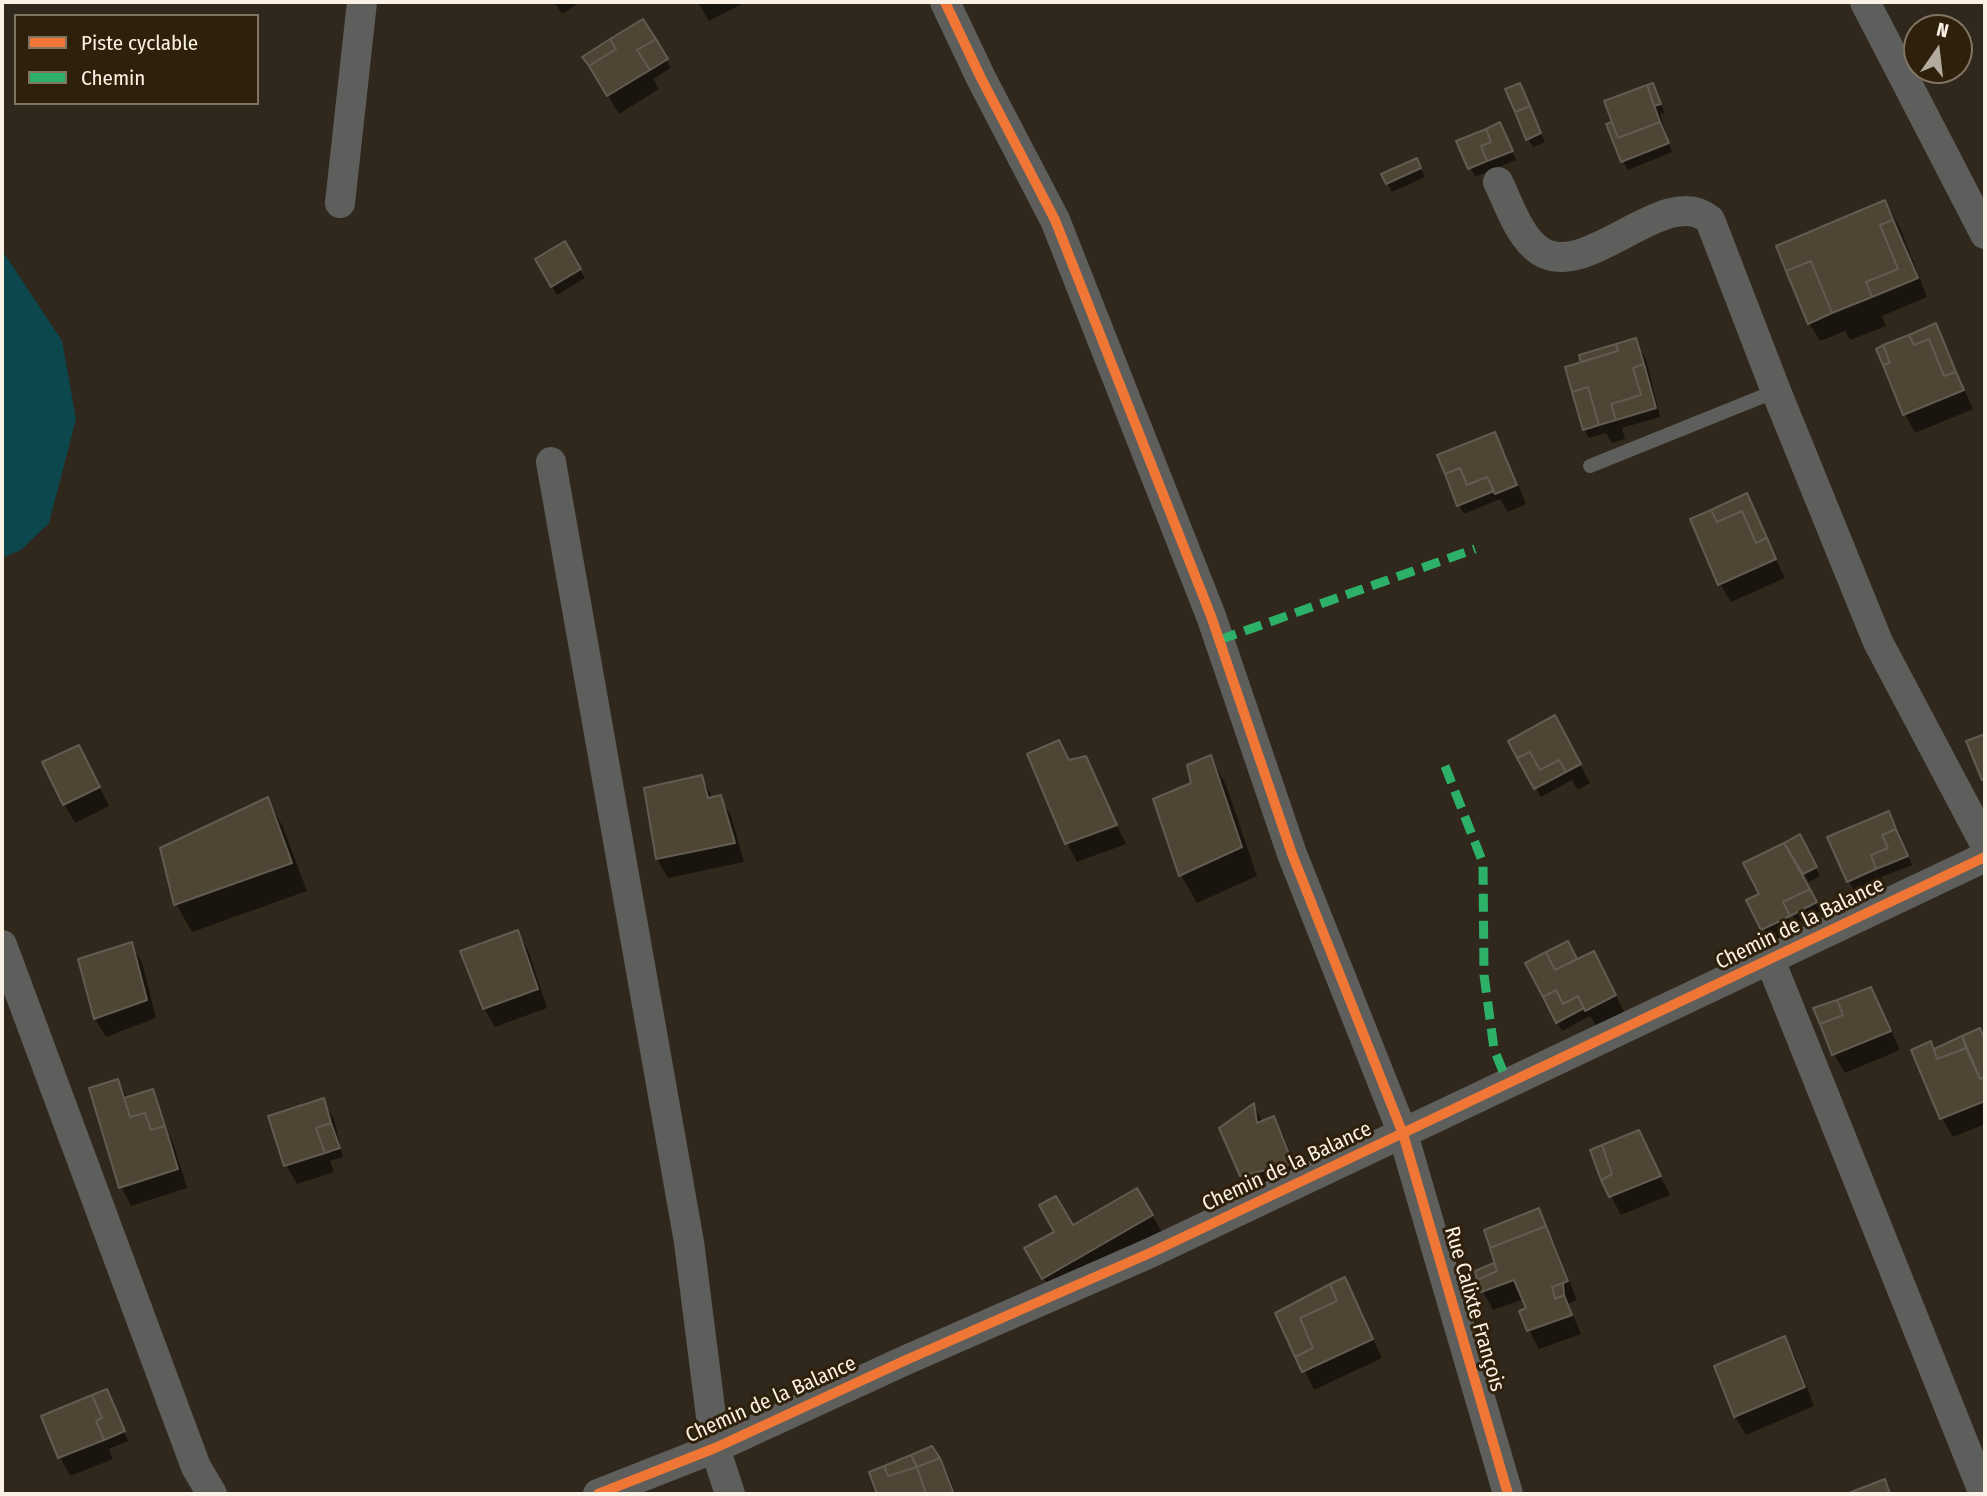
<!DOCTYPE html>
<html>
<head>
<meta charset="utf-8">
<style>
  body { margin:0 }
  #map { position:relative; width:1987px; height:1496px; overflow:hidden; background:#30281c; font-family:"Fira Sans Condensed",sans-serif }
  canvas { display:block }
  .frame { position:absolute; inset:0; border:4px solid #fbf2e5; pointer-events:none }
  .legend { position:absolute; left:14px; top:14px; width:245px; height:91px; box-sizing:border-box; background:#2e200a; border:2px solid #807462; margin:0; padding:9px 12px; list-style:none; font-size:21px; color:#fbf2e5 }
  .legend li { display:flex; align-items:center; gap:14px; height:35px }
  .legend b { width:35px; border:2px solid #807462 }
  .north { position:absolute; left:1903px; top:14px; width:70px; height:70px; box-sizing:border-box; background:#2e200a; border:2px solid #807462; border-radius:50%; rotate:14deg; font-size:19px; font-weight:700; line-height:28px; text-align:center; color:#fbf2e5 }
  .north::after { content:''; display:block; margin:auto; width:24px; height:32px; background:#b4ab9f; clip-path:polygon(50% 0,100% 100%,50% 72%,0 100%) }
</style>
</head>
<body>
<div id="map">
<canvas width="1987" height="1496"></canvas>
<div class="frame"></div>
<ul class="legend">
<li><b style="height:9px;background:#f07635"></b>Piste cyclable</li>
<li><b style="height:9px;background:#2db169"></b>Chemin</li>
</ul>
<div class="north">N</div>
</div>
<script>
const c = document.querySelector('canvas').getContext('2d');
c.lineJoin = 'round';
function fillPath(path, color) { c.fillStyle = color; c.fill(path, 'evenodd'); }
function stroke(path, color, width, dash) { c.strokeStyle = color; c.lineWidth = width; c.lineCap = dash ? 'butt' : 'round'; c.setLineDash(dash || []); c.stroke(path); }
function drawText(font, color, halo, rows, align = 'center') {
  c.font = font + ' "Fira Sans Condensed",sans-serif'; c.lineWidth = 6; c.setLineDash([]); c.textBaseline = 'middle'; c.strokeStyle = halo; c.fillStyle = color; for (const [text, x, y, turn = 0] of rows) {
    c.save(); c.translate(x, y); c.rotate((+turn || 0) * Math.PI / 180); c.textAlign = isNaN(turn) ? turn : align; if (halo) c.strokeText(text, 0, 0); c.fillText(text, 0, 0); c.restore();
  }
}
fillPath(new Path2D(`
  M2,250L62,341L76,419L49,523L21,550L2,558Z`), '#0c474d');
fillPath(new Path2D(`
  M554,2H580L562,14Z
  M698,2H746L709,21Z
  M655,40L671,68L653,79L659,89L619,114L596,75Z
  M1652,85L1665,113L1660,114L1672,152L1628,170L1623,161L1617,130Z
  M1524,94L1545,142L1533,147L1528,139Z
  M1504,133L1516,160L1475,177L1459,142Z
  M1416,160L1425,177L1392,192L1387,183Z
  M1885,202L1901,230L1927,297L1882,316L1886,326L1850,340L1845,331L1820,341L1809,323Z
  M565,244L585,278L557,295L537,260Z
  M1936,326L1973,409L1915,433L1905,414L1878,350Z
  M1635,341L1646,359L1660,417L1622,428L1625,439L1612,443L1606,433L1589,438L1584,429L1585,360Z
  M1494,434L1505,452L1526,504L1508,512L1500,499L1464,514L1459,505Z
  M1771,549L1785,578L1731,602L1720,584Z
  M1565,736L1590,783L1578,790L1572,780L1541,797L1510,742Z
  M1210,757L1226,785L1257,876L1197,903L1181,875L1155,800L1194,784Z
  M1085,758L1126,844L1077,862L1067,843L1069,762Z
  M89,766L109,806L75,823L64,804Z
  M701,777L713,798L720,797L731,816L744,862L668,878L657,859L646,789Z
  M267,799L283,827L307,891L192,932L176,904L162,849Z
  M1888,813L1899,831L1912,865L1881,877L1886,888L1859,900L1849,881Z
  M1799,836L1820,876L1809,882L1787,844L1784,846L1821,911L1797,923L1787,907L1784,909L1799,935L1774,948L1749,901L1762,895L1746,864Z
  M517,932L528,950L547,1008L495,1027L484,1008Z
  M1567,943L1577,961L1604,971L1625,1014L1598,1029L1590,1016L1562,1031L1527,964Z
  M131,944L142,962L156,1018L106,1037L95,1019L80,960Z
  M1881,1008L1900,1050L1845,1073L1834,1054L1815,1009Z
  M1980,1030L1985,1040V1124L1953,1137L1942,1118L1914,1050L1931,1043L1935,1050Z
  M117,1081L128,1099L152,1091L174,1146L187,1188L131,1206L121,1187Z
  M323,1100L334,1119L343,1157L330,1161L334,1172L297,1184L286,1165Z
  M1253,1105L1263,1123L1273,1118L1284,1137L1303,1183L1253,1194L1242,1175Z
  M1638,1132L1670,1195L1621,1215L1611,1196Z
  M1137,1190L1163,1234L1054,1296L1027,1249L1073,1228Z
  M1538,1210L1556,1247L1577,1300L1568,1304L1581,1334L1539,1349L1529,1330V1309L1524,1299L1493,1310L1483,1291Z
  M1345,1279L1382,1358L1314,1390L1278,1314Z
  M1785,1338L1795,1356L1814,1406L1746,1435L1735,1417L1716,1367Z
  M111,1400L128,1441L109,1449L113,1459L70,1476L60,1457Z
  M932,1448L950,1479L956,1494H879L871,1473Z`), '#0007');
const building = new Path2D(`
  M643,19L656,39L637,50L650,70L607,96L589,66L616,49L610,39Z
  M610,39L616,49L589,66L582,57Z
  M656,39L668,59L650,70L637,50Z
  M1520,83L1530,106L1515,112L1505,89Z
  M1653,83L1661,104L1654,106L1647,85Z
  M1647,85L1660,122L1618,138L1604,101Z
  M1530,106L1541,133L1526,140L1515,112Z
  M1500,122L1513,151L1487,161L1481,146L1491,142L1486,129Z
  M1612,122L1618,138L1660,122L1669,143L1621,162L1606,124Z
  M1486,129L1491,142L1481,146L1487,161L1468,169L1456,141Z
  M1417,158L1421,168L1386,184L1381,174Z
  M1885,200L1893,220L1880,225L1898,269L1866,282L1872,297L1832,313L1811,261L1786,271L1776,246Z
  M1893,220L1918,278L1872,297L1866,282L1898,269L1880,225Z
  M565,241L581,269L551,287L535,259Z
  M1811,261L1832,313L1808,324L1786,271Z
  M1936,323L1956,372L1944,376L1929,339L1914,345L1909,335Z
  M1909,335L1914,345L1929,339L1944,376L1956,372L1964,390L1903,415L1883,365L1890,363L1883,345Z
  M1636,338L1644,364L1633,368L1641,395L1611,404L1616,420L1599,425L1588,387L1572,392L1565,367L1618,351L1616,344Z
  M1616,344L1618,351L1581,362L1579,355Z
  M1883,345L1890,363L1883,365L1876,349Z
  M1644,364L1656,408L1616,420L1611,404L1641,395L1633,368Z
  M1588,387L1599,425L1583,430L1572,392Z
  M1495,432L1517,485L1495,494L1487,477L1467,485L1460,468L1445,474L1437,455Z
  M1460,468L1467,485L1487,477L1494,491L1457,506L1445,474Z
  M1747,493L1767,538L1756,543L1742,511L1717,522L1711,510Z
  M1711,510L1717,522L1742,511L1756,543L1767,538L1776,559L1718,585L1690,519Z
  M1555,715L1581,764L1566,772L1559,760L1540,770L1530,752L1517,758L1508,741Z
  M1985,734V779L1982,780L1966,741Z
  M1059,740L1069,760L1086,756L1117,825L1065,844L1027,754Z
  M79,745L100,787L63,805L42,762Z
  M1530,752L1540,770L1559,760L1566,772L1534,789L1517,758Z
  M1211,755L1242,847L1179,876L1153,799L1191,783L1187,765Z
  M702,775L708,798L721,795L735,843L656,859L644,788Z
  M268,797L292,863L174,905L160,848Z
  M1889,811L1896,829L1882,835L1888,848L1871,855L1876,869L1847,882L1827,837Z
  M1896,829L1908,856L1876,869L1871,855L1888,848L1882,835Z
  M1800,834L1817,867L1803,874L1784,843Z
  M1784,843L1810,889L1783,902L1790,916L1761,930L1746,900L1759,894L1743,863Z
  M1810,889L1817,902L1790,916L1783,902Z
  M518,930L538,989L483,1009L460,951Z
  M1568,941L1577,959L1555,970L1546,952Z
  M132,942L147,1000L94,1019L78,959Z
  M1594,951L1616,995L1585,1011L1578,996L1563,1004L1556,990L1543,997L1525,963L1546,952L1555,970Z
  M1871,987L1891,1031L1832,1055L1820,1024L1843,1015L1837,1000Z
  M1556,990L1563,1004L1578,996L1584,1008L1556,1023L1543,997Z
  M1837,1000L1843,1015L1820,1024L1813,1008Z
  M1980,1028L1985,1040V1077L1980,1079L1962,1036Z
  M1962,1036L1966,1048L1937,1059L1934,1049Z
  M1931,1041L1937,1059L1966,1048L1980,1079L1985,1077V1101L1940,1119L1911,1050Z
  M118,1079L130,1117L145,1113L151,1130L165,1126L178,1169L119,1188L89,1088Z
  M153,1089L165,1126L151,1130L145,1113L130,1117L124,1098Z
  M324,1098L331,1123L316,1128L325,1153L284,1166L268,1116Z
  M1254,1103L1257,1123L1274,1116L1293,1164L1240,1176L1219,1128Z
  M331,1123L340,1148L325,1153L316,1128Z
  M1639,1130L1661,1176L1609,1197L1601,1180L1612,1174L1602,1145Z
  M1602,1145L1612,1174L1601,1180L1590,1150Z
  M1137,1188L1153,1215L1042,1279L1024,1248L1054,1232L1039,1205L1056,1196L1073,1225Z
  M1539,1208L1546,1226L1490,1248L1484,1230Z
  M1546,1226L1568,1281L1552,1287L1555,1299L1564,1295L1572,1315L1527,1331L1519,1311L1526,1308L1514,1280L1481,1292L1477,1280L1497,1271L1490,1248Z
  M1494,1263L1497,1271L1477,1280L1475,1271Z
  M1345,1277L1373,1339L1302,1372L1295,1357L1313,1348L1300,1318L1337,1301L1330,1284Z
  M1563,1283L1564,1295L1555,1299L1552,1287Z
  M1330,1284L1337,1301L1300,1318L1313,1348L1295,1357L1275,1313Z
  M1785,1336L1805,1387L1734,1417L1714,1366Z
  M107,1389L125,1431L104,1440L96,1421L102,1418L92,1395Z
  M92,1395L102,1418L96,1421L104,1440L58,1458L41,1416Z
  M932,1446L940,1458L917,1467L911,1455Z
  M911,1455L917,1467L888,1476L884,1466Z
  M940,1458L954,1494H926L917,1467Z
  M884,1466L888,1476L917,1467L926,1494H877L869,1472Z
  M1885,1479L1890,1494H1846Z`);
fillPath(building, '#4e4534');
stroke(building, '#625b51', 2);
stroke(new Path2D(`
  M1590,466L1776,391`), '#5e5f5d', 14);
stroke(new Path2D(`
  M945,2L981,78L1055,220L1211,616L1292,854L1403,1134L1508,1494
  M1865,2L1985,234
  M1498,182C1509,204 1519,237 1540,251C1588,282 1666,181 1710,220L1776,391L1878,642L1985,844
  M340,203L362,2
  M551,462L689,1242L715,1448L730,1494
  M2,945L196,1467L212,1494
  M1770,960L1984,1494
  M598,1494L715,1448L906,1360L1150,1253L1985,857`), '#5e5f5d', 30);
stroke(new Path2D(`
  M1219,640L1475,549
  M1445,766L1483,863L1484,975L1494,1049L1508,1084`), '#2db169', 9, [18, 9]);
stroke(new Path2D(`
  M945,2L981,78L1055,220L1211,616L1292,854L1403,1134L1508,1494
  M598,1494L715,1448L906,1360L1150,1253L1985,857`), '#f07635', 10);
drawText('21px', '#fbf2e5', '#2e200a', [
  ["Chemin de la Balance",1800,924,-26],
  ["Chemin de la Balance",1287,1167,-25],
  ["Rue Calixte François",1474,1309,74],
  ["Chemin de la Balance",771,1400,-24]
]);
</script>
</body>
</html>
